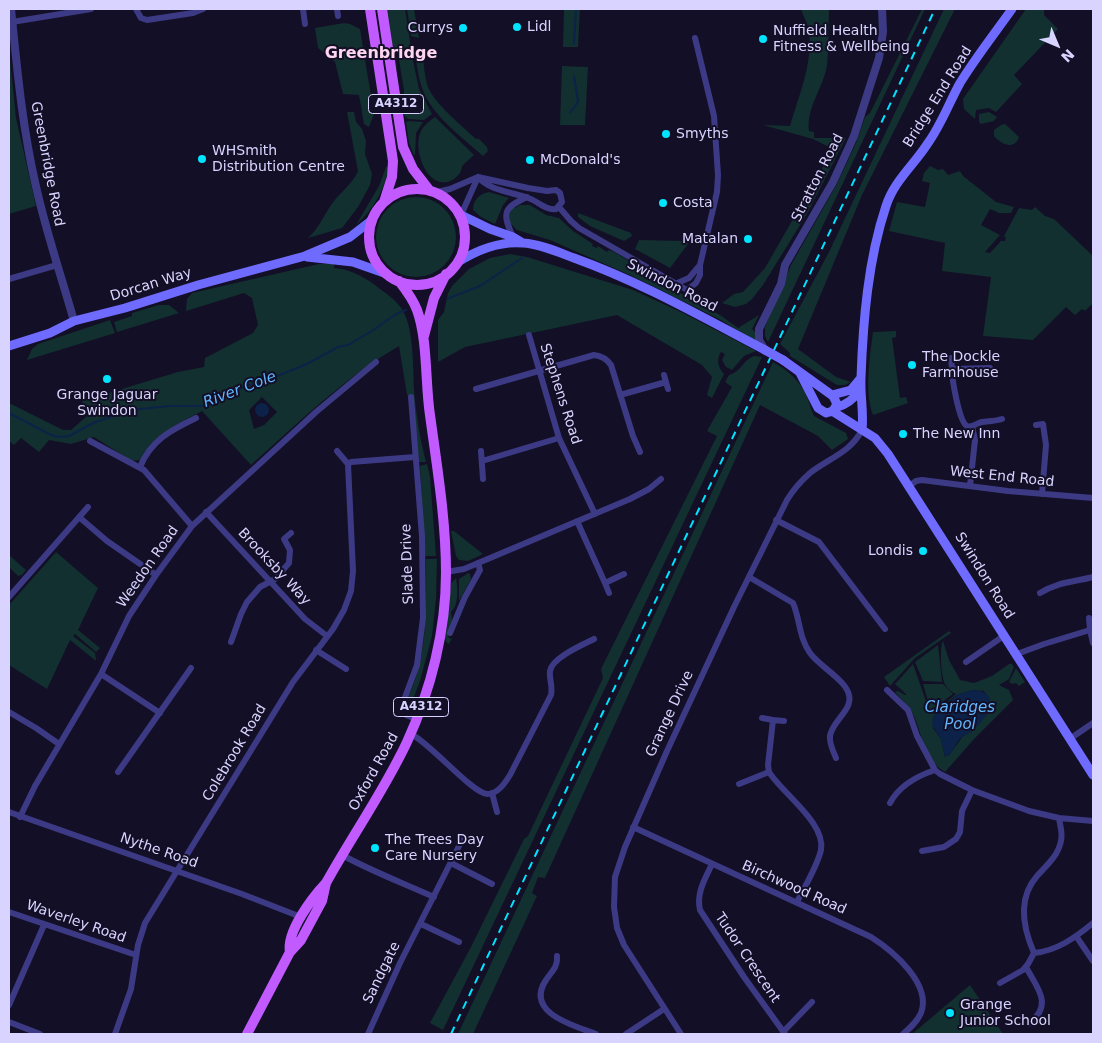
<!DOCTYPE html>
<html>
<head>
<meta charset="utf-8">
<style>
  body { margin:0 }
  #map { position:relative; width:1102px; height:1043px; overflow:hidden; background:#130f26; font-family:"DejaVu Sans",sans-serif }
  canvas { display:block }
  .frame { position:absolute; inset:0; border:10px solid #d9d4ff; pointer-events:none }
  .north { position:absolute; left:1032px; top:20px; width:50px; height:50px; -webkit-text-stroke:4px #130f26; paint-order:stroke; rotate:135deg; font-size:14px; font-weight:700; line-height:20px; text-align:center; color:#d9d4ff }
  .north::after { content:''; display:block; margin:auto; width:18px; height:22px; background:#d9d4ff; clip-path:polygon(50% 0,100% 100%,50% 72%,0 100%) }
</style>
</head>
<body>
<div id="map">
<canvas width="1102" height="1043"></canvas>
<div class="frame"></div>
<div class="north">N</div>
</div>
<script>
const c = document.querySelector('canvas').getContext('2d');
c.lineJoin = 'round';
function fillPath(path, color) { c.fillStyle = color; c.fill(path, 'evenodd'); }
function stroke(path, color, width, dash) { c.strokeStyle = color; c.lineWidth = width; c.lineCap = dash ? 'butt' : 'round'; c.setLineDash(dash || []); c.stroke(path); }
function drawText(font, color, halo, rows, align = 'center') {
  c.font = font + ' "DejaVu Sans",sans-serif'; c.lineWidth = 4; c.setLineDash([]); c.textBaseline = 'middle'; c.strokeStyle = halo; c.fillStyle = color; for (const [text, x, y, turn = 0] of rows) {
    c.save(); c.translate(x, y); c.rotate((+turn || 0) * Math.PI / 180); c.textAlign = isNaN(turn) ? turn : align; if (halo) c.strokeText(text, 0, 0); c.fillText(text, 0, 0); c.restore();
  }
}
fillPath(new Path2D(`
  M386,9H405L411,48L395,51L397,70L393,59Z
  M407,9H414L419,38L411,36Z
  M564,9H580L578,47H563Z
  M801,9H829V14C828,31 829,49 827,66C823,88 806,108 809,131L814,132V138H846L808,212L763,285L752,299L746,304L735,307L722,303L734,294L743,292L765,268L833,149L813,139L763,125L790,126C799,95 813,63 809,31C808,23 803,16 801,9Z
  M922,9H925L768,342L765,336V327L791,265L837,184L856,143L865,117L870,113Z
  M944,9H955L862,195L798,349L836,377L851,382L845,385H837L790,356V353L780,344L829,252Z
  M1026,9H1044V15L1058,29L1014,75L1022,84L996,112L989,108L976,110L975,119L964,109L963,99Z
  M344,23L350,24L360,29L374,114L369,127L364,124L359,95L343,94L335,62L318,48L315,28Z
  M422,49C424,62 424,75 428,87C434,103 463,127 476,139H479L487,147L488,151L483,156C463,138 435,118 424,93C418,79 417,64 414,50Z
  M9,50L16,118L36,206L9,214Z
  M411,51L419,89L432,114L424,120L408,119L404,115V90L398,54Z
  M562,66L588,67L585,125H560Z
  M347,112H354L356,122L362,129L366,141L365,154L372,174L370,185L358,207L342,228L308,238C319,228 323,217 331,205C339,193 352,185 358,171Z
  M989,112L997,117L994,121L981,124L979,122V114Z
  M435,117L474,155L462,166C462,171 459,175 454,179C430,195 411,151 421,131C424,125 430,121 435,117Z
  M409,121L423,122L416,133L415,155H414L409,143L406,122Z
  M1005,124L1019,137C1014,151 1001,144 994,136V130L1001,125Z
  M930,166L938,170L943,169L948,175L960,171L963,176L996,202L1014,207L1011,213H999L990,209L981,225L1000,235L985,252L990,253L1001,241H1005L1006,238L1004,236L1019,208L1032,210L1035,207L1045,216L1054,219L1093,256V303L1085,311L1082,309L1075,315L1066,307L1033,340L983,336L991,277L942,271L945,243L889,231L897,202L925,207L930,183L922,181L924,173Z
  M386,167H388C386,189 372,211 356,225L379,186Z
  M489,192L509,198L503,205L495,224L481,217L473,210C473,200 479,194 489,192Z
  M376 237a40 40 0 1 1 80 0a40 40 0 1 1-80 0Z
  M520,205H530L546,215L559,218L573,231L593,244L592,246L597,248L598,246L607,252L609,250L616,253L682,294L720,315L738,328L759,315L752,329L756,333L755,339L754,340L719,319L630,275L550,240L517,230L510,223L509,215L513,207L515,208Z
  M578,213L631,233L632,236L624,241L590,226L578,217Z
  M639,240L681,241H686L688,244L670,268L635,249Z
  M510,254L527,257L633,290L683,313L756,351L744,356L732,370L726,367L722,360L725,354L721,352C716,360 718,367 724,374L712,398L707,395L712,377L702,365L617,315L465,347L438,362V320L444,312L448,293L452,286L469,269L490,258Z
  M319,264H334V268C349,269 363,276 375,285C385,293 397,300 403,311C414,330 413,368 414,390C416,414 420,439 426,462H419L412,397L407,395L399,346C344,378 298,423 251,465L202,411C178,424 153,434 140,460L132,461L94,437L71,444L49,440L39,452L21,438L14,445L9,441V403L63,430H71L87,416L82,401L178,372L204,367L205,358L253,333L258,325L252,298L244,293L186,311L187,299L192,293ZM262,397L277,412L264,425L254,429L249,410Z
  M159,305H169L179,313L117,332L114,322L132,316V313Z
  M110,320L115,333L27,360L32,349L38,344Z
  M896,331V337L892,338L900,398L906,397L908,403L873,415C864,391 870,356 873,332Z
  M754,356L762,357L443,1030L430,1023L471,947L524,839L528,836L603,678L601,669L717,436L707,431L732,387L725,382L729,375C741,372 743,360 754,356Z
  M773,362C787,370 801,381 807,397C810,404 811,410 814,416L846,433L848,439L832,450L818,436L760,405L545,878L538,877L532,893L537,896L473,1034H458Z
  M427,464L430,476L436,556H425L420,466Z
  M451,531H454L483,554L468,561L459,560L456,556Z
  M56,552L98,588L78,630L100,648L96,652L75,634L73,636L95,653L96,661L70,640L47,689L9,665V605Z
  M9,555L26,570L22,575L18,576L9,567Z
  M426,559H437L436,599L432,636L420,681L408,712L404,706C429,658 426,611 426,559Z
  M467,573L470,574L471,579L459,601V579L467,574Z
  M456,578C458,589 459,605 451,612L452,620L448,636L450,639L452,638L449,644L446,642L445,636L451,583Z
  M949,631L951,633L915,658L890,686L884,677Z
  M943,641L949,660L960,680L974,683L992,676L1009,664H1012L1014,667L1009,679L999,685L1009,690L1013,700L975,738L945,772C925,761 922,734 913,714C909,706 901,699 895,692L898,691L905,695H907L895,684L913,664L926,701H928L923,684H943L953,694L933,709V713L956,694C953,693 949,690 946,686C941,679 939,649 943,641ZM972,690L984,691L990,701L987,714L971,732L963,736L950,754L945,757L941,739L933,728L941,707L957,695Z
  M938,645L942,682L923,681L915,662Z
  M1016,668L1025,682L1019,686L1016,683L1013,684L1009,682Z
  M970,985L1003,1034H912Z`), '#12302f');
fillPath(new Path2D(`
  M255 410a7 7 0 1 1 14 0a7 7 0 1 1-14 0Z
  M972,690C1004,691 987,719 972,731C969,734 965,734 962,737C955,742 954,754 945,757L941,739L932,725L933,716L957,695Z`), '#0c2248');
stroke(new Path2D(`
  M574,44L576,9
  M570,113L578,102L574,76
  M447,299L480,286L522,258
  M9,413L51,435L60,437L69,436L93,423L131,410L170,406H202L209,403L217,396L277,376L307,364L338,347L348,345L372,331L396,314L406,310`), '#0c2248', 2);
stroke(new Path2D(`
  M136,9L141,18L147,20L193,13L203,9
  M303,9L305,24
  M337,9L338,16
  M12,22L91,9
  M433,193L450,189L478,177L528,188L547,191L556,190L560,193L562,202L556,209C546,211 538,201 528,198C512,192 490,191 478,177
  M559,207L571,221L579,228L687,290L696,283L700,275V265L717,192L718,175L714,116L695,38
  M461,215L478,177
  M513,237C502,213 503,208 527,197
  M9,279L57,265
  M675,284L689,278L700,265
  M529,335L559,438L595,514
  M951,358L952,369
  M990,368L952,369C952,379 959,422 967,426C972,428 977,423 982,422C989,421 996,421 1002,419
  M664,375L668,389
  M476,389L594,355C602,356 607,359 611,365L633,436L640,452
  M620,395L666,382
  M411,397L422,536L423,618L417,665L401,708L406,715L416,719
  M1036,425L1043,424L1046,445L1042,494
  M90,441L144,470L192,526
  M481,451L483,479
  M482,461L559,438
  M348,464L351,462L415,457
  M140,467C151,440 171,430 196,418
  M909,486L916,481L922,480L1008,491L1093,498
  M970,486L975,440L972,426
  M206,512L305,619L327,636
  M79,517L107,541L156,575
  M776,520L819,542L885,629
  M577,521L605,583L624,574
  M446,572L464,569L630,499L649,489L661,479
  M749,577L793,603C800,619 799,638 810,653C819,666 846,680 849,695C853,710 832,721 830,736C829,743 833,751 836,758
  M605,583L609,593
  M1040,593C1057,582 1074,582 1093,577
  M9,597L88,507
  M1089,618L1090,630L1093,643
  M450,633L465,597L480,570L478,563
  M231,642L241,614L247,602L260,587L275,579L289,563L290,550L284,539L291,533
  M316,650L346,669
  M1017,654L1044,644L1090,630
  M966,662L1005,635
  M101,674L160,713
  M887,690L908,710L917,736L935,770L940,774L972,790L1029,811L1059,818L1093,821
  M9,712L36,728L59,744
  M762,718L773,720L768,765L769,772C782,793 826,823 821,850C817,867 805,886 797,902
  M773,720L784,721
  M411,734C430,743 472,793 487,794C498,794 505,783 510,775L551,695C553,686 549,679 550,671C552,658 582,645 594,639
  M1071,738L1093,723
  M118,772L191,668
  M739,784L769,772
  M492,793L497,812
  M890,803C899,786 917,776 935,770
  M9,812L242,894L301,917
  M20,817L35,786L101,674L129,616L156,575L192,526L316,412L376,362
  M633,827L871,937C893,951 932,984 921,1013C917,1022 910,1028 903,1034
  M922,851L944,847L956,839L960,832L962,811L972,790
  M342,855C371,871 403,883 434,897
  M451,863L492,884
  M712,864C705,879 696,893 700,910L744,977L785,1034
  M9,912L136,955
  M421,924L459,942
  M1076,936L1093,961
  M1034,953C1023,928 1017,899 1037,876C1047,865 1058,856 1061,841C1063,833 1060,826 1059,818
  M1034,953C1057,951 1076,937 1093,923
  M557,956C558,967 552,971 546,980C524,1013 575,1026 596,1034
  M1026,967C1037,988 1054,1004 1029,1024
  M1000,983L1023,970L1028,964L1034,953
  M9,1005L44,925
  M9,1022L40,1034
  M783,1032L812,1002
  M115,1034L131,989L138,945L145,923L293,682L333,629L344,610L351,591L353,571L348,464L337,451
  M368,1034L400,963L464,836
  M626,1034L664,1009
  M681,1034L624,945L617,928L614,907L615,877L625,847L667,751L734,607L787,500C793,490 801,481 810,473C829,458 850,453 862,430`), '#3d3a85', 6);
stroke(new Path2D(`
  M11,9C17,67 22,125 35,182C45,229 61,275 74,321
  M765,350L759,340V329L781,284L785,265L833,182L854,136L879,58L883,32L882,9`), '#3d3a85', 8);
stroke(new Path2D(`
  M461,215L490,229L513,237L523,243
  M307,257L353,262L387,274
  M458,262C477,250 501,241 523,243C540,244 558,252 574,258C641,282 702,317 765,350
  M9,346L50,333L74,321L125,308L198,285L305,256L350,237L372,220
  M783,360L833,396L837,404L833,411L826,413L818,408L800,373
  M832,395L851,390L861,378
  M835,408C847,405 854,399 861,389
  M832,411L875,438L888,454L1093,775
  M862,430C864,413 860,395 861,378C863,321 868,260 886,206C894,181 914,165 928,143C941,125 949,103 960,83C976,57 995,33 1012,9`), '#6f6bff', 9);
stroke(new Path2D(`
  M370,9L393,161L392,177L384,202
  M382,9L403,147L413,169L430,191
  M369 237a48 48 0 1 1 96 0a48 48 0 1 1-96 0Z
  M424,336L434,298L446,274
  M290,952C286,932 312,898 326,883C352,836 384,791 407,742C431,690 446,630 446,573C446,520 437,467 430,415C425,383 428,340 417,310C413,299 406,290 399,281
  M247,1034L290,952L301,940L322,901L326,883`), '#c25bff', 10);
stroke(new Path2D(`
  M451,1034L935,9`), '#00e5ff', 2, [8, 6]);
stroke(new Path2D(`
  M765,350L783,360`), '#6f6bff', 9);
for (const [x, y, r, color] of [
  [517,27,5,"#00e5ff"],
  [463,28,5,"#00e5ff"],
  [763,39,5,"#00e5ff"],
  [666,134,5,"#00e5ff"],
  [202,159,5,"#00e5ff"],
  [530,160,5,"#00e5ff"],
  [663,203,5,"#00e5ff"],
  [748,239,5,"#00e5ff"],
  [912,365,5,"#00e5ff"],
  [107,379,5,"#00e5ff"],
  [903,434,5,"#00e5ff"],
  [923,551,5,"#00e5ff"],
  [375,848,5,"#00e5ff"],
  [950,1013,5,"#00e5ff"]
]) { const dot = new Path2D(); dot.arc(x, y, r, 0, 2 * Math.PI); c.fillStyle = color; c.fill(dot); stroke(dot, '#130f26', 2); }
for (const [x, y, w] of [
  [396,104,55],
  [421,707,55]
]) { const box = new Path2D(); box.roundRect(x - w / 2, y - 9.5, w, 19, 4); c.fillStyle = '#130f26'; c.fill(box); stroke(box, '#d9d4ff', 1); }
drawText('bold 12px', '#d9d4ff', null, [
  ["A4312",396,104],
  ["A4312",421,707]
]);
drawText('14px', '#d9d4ff', '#130f26', [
  ["Lidl",527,27],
  ["Currys",453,28,"right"],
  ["Nuffield Health",773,31],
  ["Fitness & Wellbeing",773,47],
  ["Smyths",676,134],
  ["WHSmith",212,151],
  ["Distribution Centre",212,167],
  ["McDonald's",540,160],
  ["Costa",673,203],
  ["Matalan",738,239,"right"],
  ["The Dockle",922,357],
  ["Farmhouse",922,373],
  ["Grange Jaguar",107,395,"center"],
  ["Swindon",107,411,"center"],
  ["The New Inn",913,434],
  ["Londis",913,551,"right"],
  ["The Trees Day",385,840],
  ["Care Nursery",385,856],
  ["Grange",960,1005],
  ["Junior School",960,1021]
], 'left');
drawText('14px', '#d9d4ff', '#130f26', [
  ["Bridge End Road",938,97,-58],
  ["Greenbridge Road",47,164,79],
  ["Stratton Road",818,178,-63],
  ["Dorcan Way",151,285,-17],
  ["Swindon Road",672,286,27],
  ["Stephens Road",560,394,72],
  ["West End Road",1002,477,6],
  ["Slade Drive",408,564,-92],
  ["Weedon Road",148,567,-55],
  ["Brooksby Way",274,567,47],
  ["Swindon Road",984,576,58],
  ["Grange Drive",670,714,-65],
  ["Colebrook Road",235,753,-59],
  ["Oxford Road",374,772,-61],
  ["Nythe Road",159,851,19],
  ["Birchwood Road",794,888,24],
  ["Waverley Road",76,922,19],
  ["Tudor Crescent",747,958,56],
  ["Sandgate",382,973,-64]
]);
drawText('italic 15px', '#62b6ff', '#130f26', [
  ["River Cole",240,390,-21],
  ["Claridges",960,708],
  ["Pool",960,725]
]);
drawText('bold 16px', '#ffd6f0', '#130f26', [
  ["Greenbridge",381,54]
]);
</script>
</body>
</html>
